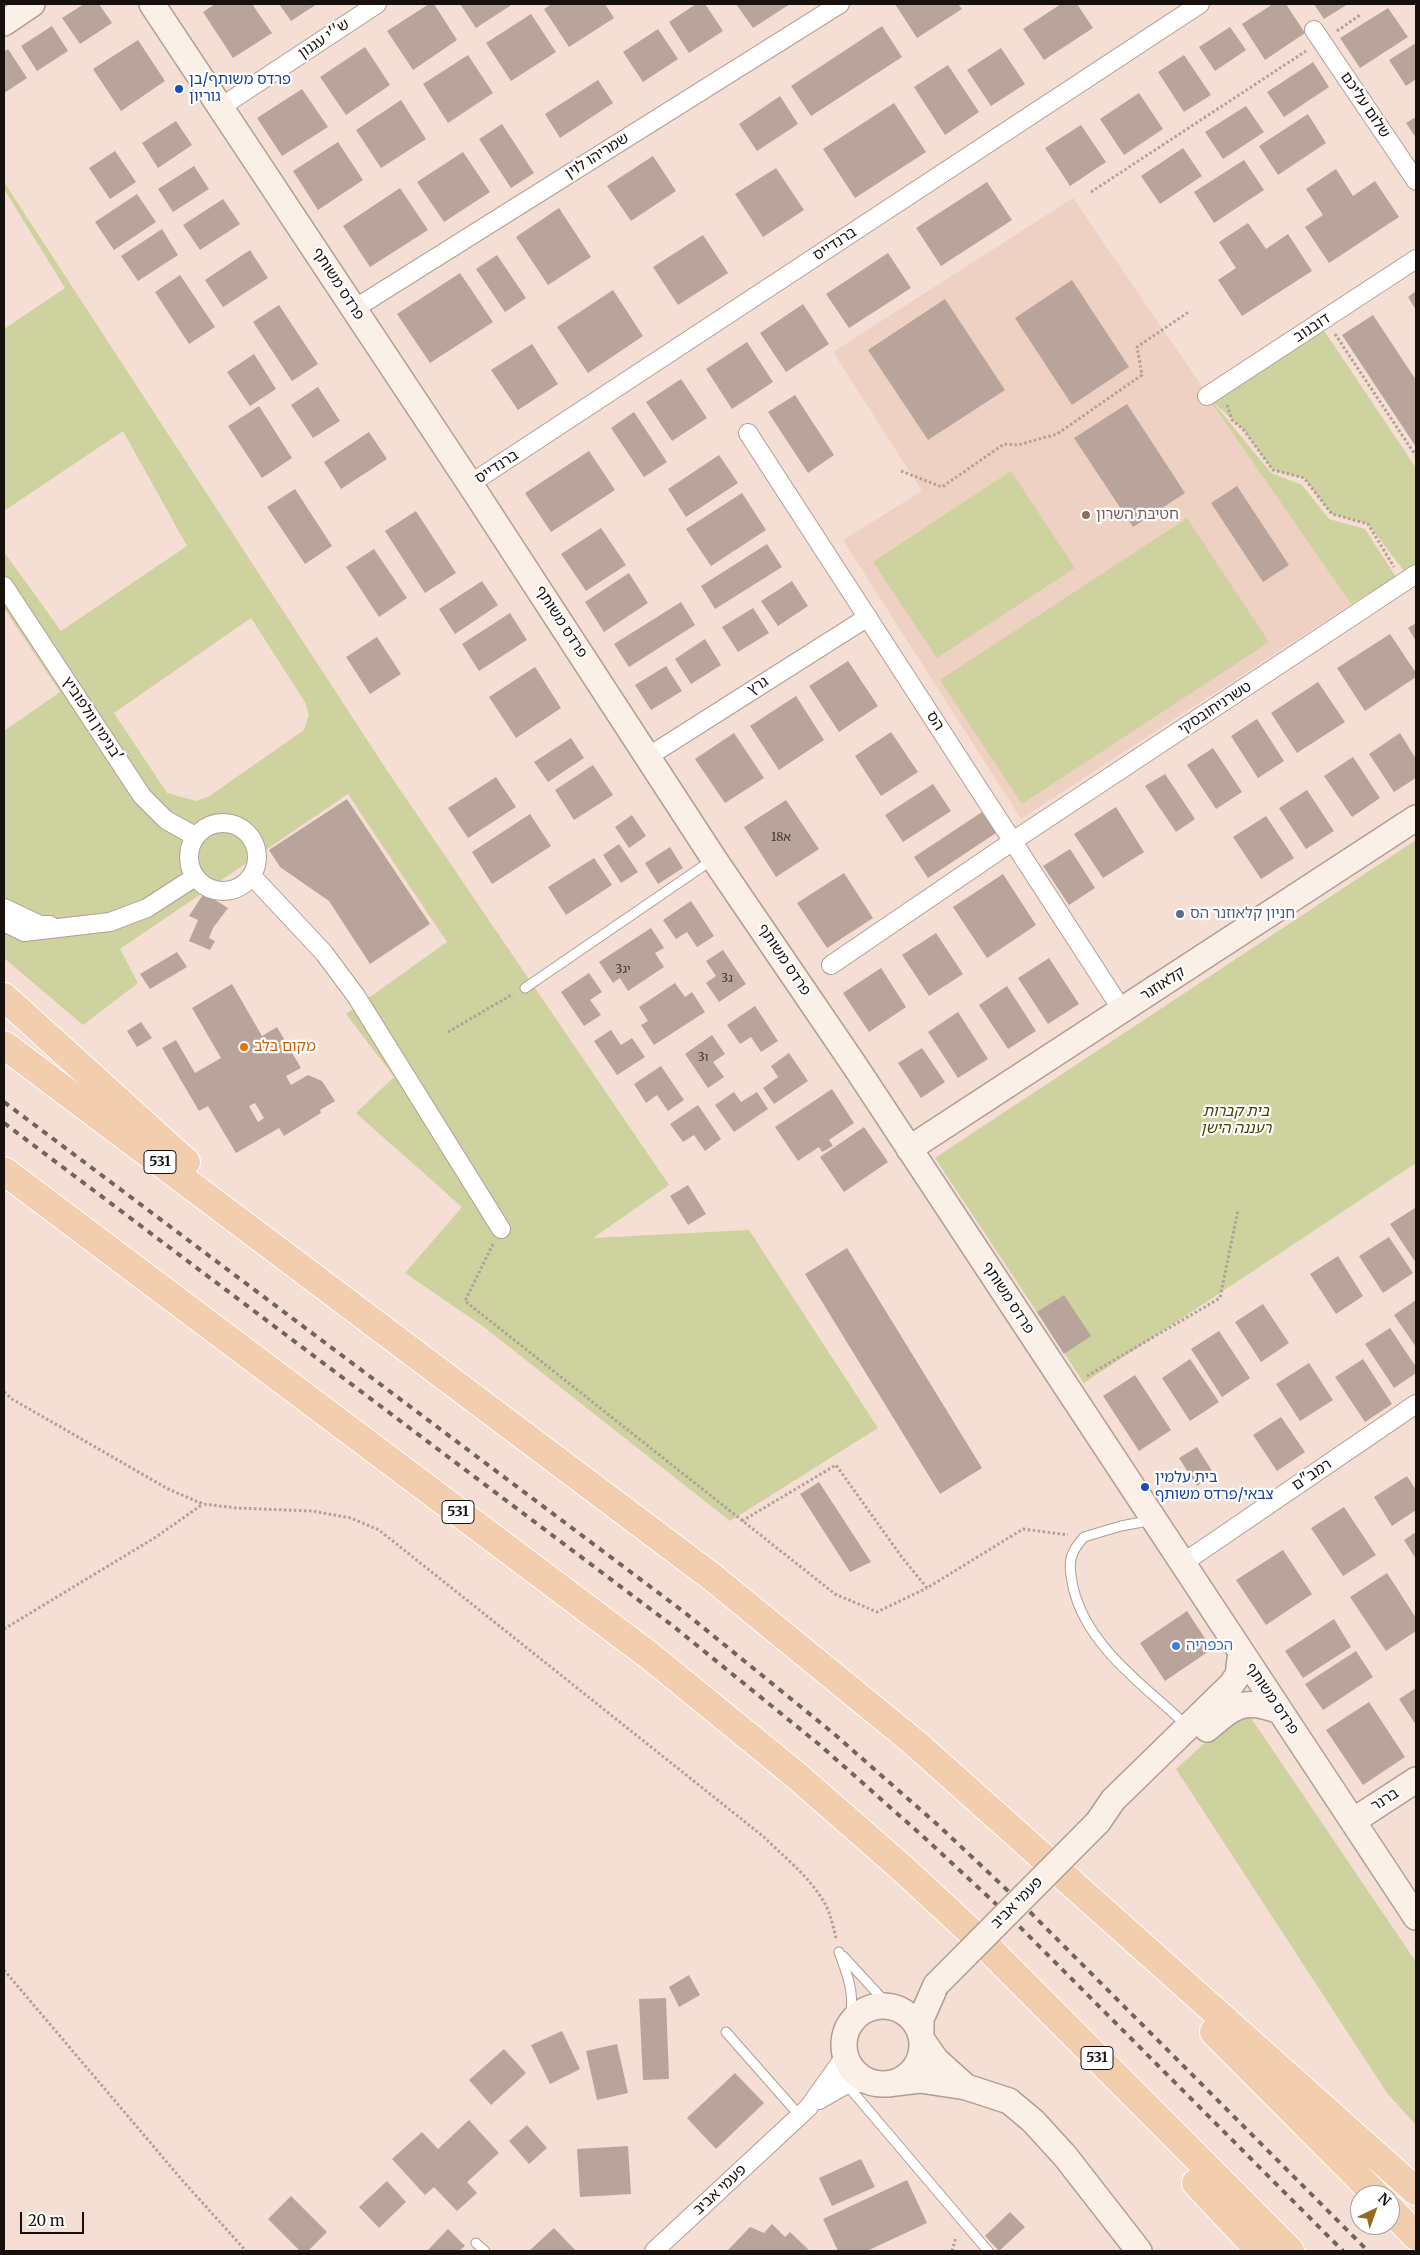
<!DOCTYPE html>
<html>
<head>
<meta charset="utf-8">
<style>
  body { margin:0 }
  #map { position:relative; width:1420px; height:2255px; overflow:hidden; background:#f5ded4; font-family:Merriweather,serif }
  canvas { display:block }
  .frame { position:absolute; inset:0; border:5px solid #18100d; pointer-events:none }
  .north { position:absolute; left:1350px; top:2185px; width:50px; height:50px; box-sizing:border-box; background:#fff; border:1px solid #a39f9e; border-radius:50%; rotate:42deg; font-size:14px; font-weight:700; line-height:20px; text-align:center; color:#18100d }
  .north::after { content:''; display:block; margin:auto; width:18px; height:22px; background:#9a6a1c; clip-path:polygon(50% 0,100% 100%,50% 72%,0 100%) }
  .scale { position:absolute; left:20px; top:2212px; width:64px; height:22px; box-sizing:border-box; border:2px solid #18100d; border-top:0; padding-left:6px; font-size:15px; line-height:18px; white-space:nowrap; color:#18100d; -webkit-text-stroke:4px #fff; paint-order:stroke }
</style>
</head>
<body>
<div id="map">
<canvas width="1420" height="2255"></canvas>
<div class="frame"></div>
<div class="north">N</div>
<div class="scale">20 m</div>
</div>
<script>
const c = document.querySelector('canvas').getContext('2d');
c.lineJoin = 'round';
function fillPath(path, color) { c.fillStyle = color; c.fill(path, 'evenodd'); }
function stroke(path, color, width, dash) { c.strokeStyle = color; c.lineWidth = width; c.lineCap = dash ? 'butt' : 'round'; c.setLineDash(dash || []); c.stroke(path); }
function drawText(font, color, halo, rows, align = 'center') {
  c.font = font + ' Merriweather,"Noto Sans Hebrew",serif'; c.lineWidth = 4.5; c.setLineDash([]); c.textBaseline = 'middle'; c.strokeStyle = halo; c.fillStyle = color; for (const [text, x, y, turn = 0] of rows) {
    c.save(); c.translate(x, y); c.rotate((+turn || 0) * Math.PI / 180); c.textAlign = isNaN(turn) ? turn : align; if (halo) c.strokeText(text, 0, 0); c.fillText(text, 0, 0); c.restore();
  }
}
fillPath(new Path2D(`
  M1073,198L1351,604L1021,819L843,540L922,491L833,352Z`), '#efd1c3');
fillPath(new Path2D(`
  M4,182L386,769L669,1185L593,1238L749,1230L878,1428L730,1521L484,1327L405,1273L462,1207L356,1113L394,1077L346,1014L447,942L348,794L120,949L138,983L83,1025L4,958V731L60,692L4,608V552L61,631L187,546L123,431L4,511V329L65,288L4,189ZM251,618L305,702L309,715L304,730L208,797L196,801L167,793L114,713Z
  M1319,323L1416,468V563L1404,571L1368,524L1332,514L1304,478L1273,470L1243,429L1212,401L1271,473L1302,485L1329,519L1365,529L1396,577L1351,604L1207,396Z
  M1011,471L1075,568L937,658L873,562Z
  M1187,518L1269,642L1022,804L940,680Z
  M1416,840V1163L1084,1383L935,1158Z
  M1249,1715L1416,1962V2125L1387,2093L1176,1769L1227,1723Z`), '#ced29f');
fillPath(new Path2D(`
  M84,4H99L112,23L80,44L62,18Z
  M215,4H252L272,33L233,58L203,12Z
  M279,4H317L291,21Z
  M429,4H434L457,40L413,70L387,31Z
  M460,4H513L476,28Z
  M552,4H605L614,18L569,47L544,9Z
  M696,4H705L723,31L689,53L669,22Z
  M736,4H790L753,28Z
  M895,4H958L962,9L917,38Z
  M1061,4H1077L1093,28L1044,60L1023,29Z
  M1273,4H1286L1305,33L1265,60L1242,24Z
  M1314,4H1348L1324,19Z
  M1388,8L1408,37L1360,68L1340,38Z
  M531,14L556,52L511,81L486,43Z
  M52,26L68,51L37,71L21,46Z
  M882,26L902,57L811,116L791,86Z
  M1230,27L1246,50L1215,71L1199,47Z
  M658,29L678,59L643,82L623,52Z
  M138,40L165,81L121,111L93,69Z
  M1416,43V79L1406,86L1389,60Z
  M365,47L390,85L346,115L320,77Z
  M1001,48L1025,84L991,106L967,70Z
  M8,49L27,78L4,93V52Z
  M468,55L493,93L448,123L423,84Z
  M1184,55L1211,95L1184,112L1158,72Z
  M1313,62L1329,87L1284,117L1267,92Z
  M948,65L979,112L945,135L914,87Z
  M598,80L613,103L560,138L545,114Z
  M302,89L328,127L282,156L257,118Z
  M1139,93L1163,129L1124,155L1100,119Z
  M780,96L798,124L757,151L739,124Z
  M401,100L426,139L381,168L356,130Z
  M894,103L926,152L855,198L823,149Z
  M1246,106L1264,132L1223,159L1205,132Z
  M1308,114L1326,143L1278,175L1259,146Z
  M1416,117V138L1406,123Z
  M176,121L192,145L158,168L142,143Z
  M502,124L534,173L511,188L479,139Z
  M1081,125L1106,162L1070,186L1045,148Z
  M338,142L363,180L318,210L293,171Z
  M1183,148L1202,176L1160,204L1141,176Z
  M115,151L136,182L110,199L89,168Z
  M463,152L490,192L444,222L417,182Z
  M653,156L676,191L631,221L607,186Z
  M1244,160L1264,190L1214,223L1194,192Z
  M194,166L209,189L173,212L158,189Z
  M776,168L804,210L763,237L735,194Z
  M1336,169L1353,196L1375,181L1399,217L1329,263L1305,227L1323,215L1306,189Z
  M987,182L1012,220L941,266L916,228Z
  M400,188L428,230L370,267L343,226Z
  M137,194L156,222L114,250L95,222Z
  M223,199L240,224L200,250L183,225Z
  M559,208L591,257L548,285L516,237Z
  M1248,223L1266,249L1288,234L1312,271L1242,316L1218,280L1236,268L1219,242Z
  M162,229L178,255L138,281L121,256Z
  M703,235L728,273L678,305L653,267Z
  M250,250L268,278L223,307L205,280Z
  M888,253L911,288L849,328L826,294Z
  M497,255L526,298L505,312L476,269Z
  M460,273L493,322L430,363L397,314Z
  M180,275L215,327L189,344L155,292Z
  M1072,280L1129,367L1072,405L1015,318Z
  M613,290L643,336L588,373L557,327Z
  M1416,291V310L1408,297Z
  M945,299L1005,390L928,440L868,350Z
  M803,304L829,344L786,372L760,333Z
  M279,305L318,364L292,381L253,322Z
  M1373,315L1416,380V447L1342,335Z
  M747,342L773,382L732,409L706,369Z
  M532,344L558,384L518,410L491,370Z
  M254,354L276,389L250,406L227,372Z
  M681,379L707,418L672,441L646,402Z
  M318,387L340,421L313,438L291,405Z
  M795,395L834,455L808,473L768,412Z
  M1127,404L1185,493L1133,527L1074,438Z
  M259,406L292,458L262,478L228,426Z
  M634,412L667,462L644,477L611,428Z
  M369,432L387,459L341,489L324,462Z
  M589,451L615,490L551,532L525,493Z
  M719,455L738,483L686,517L668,489Z
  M1237,486L1289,565L1263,582L1211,503Z
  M295,489L332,546L305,564L267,507Z
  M742,493L766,530L711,566L686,529Z
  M416,511L456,573L425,593L385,531Z
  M601,528L626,565L586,591L561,554Z
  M767,544L782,567L715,609L701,586Z
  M374,549L407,598L379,617L346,567Z
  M629,573L648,603L604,632L585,602Z
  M482,581L498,605L455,634L439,609Z
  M792,581L808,606L778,626L761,601Z
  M681,602L695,625L629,667L614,644Z
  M753,608L769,633L738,652L722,627Z
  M510,613L527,640L479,671L462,644Z
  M1416,623V641L1408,628Z
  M1390,634L1416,673V677L1365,711L1337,668Z
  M377,637L401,674L370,694L346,657Z
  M705,639L721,665L691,684L675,659Z
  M848,661L878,706L839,732L809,686Z
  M666,666L682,691L651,710L635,685Z
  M535,667L561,708L516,738L489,697Z
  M1318,682L1345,722L1297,753L1271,713Z
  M796,696L824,740L779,770L750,726Z
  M1257,719L1284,761L1258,778L1231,736Z
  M891,732L918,772L881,796L855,756Z
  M734,733L764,778L725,803L695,759Z
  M1400,733L1416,759V778L1394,792L1369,754Z
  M571,738L584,758L548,782L534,762Z
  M1213,748L1242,792L1216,809L1187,765Z
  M1353,757L1380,798L1352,817L1324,776Z
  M593,765L613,795L574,820L555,790Z
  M1165,774L1195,819L1176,832L1145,786Z
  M496,777L516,807L468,838L448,808Z
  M933,784L951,811L903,842L885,815Z
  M1307,790L1334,831L1306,849L1279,808Z
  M347,799L430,924L370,964L329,901L280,867L269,850Z
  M786,800L819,849L776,877L744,827Z
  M1116,807L1144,852L1103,878L1074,834Z
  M982,812L996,833L928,878L914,857Z
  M530,814L551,846L492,884L472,852Z
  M632,815L646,836L629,848L615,827Z
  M1266,816L1294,858L1261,879L1233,837Z
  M619,844L638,872L621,883L603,855Z
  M670,847L683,868L658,884L645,863Z
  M1070,849L1095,888L1069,905L1043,866Z
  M594,858L612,885L566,915L548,887Z
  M844,873L873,918L827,948L797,903Z
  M1003,874L1036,925L987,958L953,907Z
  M204,893L228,908L213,928L209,938L215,941L210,950L189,941L198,920L189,916Z
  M691,901L714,936L697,947L687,932L676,939L663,920Z
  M651,928L664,948L655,953L664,967L628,991L620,978L613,983L599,962Z
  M936,933L963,974L929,996L902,955Z
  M723,950L746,984L719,1002L706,983L716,976L706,961Z
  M177,952L187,967L150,989L140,974Z
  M1049,958L1079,1004L1048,1024L1018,978Z
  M881,968L906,1007L869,1032L843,993Z
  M589,973L602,992L590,1000L601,1015L584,1026L561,992Z
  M675,983L685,997L692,992L705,1012L654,1045L641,1025L648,1021L639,1007Z
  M232,984L262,1036L277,1027L301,1068L286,1076L291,1085L308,1075L322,1081L335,1101L320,1110L321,1113L284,1136L279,1128L236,1153L208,1106L199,1111L162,1048L176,1040L195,1073L221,1058L192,1008ZM255,1103L264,1118L258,1122L249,1106Z
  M1007,986L1036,1031L1008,1049L979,1005Z
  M755,1006L778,1041L761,1052L751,1037L740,1044L727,1025Z
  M958,1012L988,1059L958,1078L928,1032Z
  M141,1022L152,1038L137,1047L127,1031Z
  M611,1030L621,1045L632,1038L645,1057L617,1075L594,1041Z
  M712,1035L725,1054L713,1062L724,1077L708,1088L685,1054Z
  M922,1048L945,1082L921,1098L898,1063Z
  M789,1053L808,1081L774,1104L763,1088L778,1077L771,1066Z
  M661,1066L684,1100L668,1111L657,1095L646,1103L634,1084Z
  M832,1089L854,1123L829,1140L833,1146L822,1152L819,1147L798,1161L775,1127Z
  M734,1092L741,1102L757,1092L768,1109L734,1132L715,1105Z
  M698,1105L721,1139L705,1151L694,1135L683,1142L670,1124Z
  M864,1127L888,1162L844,1192L820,1157Z
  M688,1185L706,1214L688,1225L670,1196Z
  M1415,1208L1416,1209V1263L1390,1224Z
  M1389,1237L1413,1273L1383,1293L1359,1256Z
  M847,1248L982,1468L940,1494L805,1274Z
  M1338,1256L1363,1296L1336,1314L1310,1274Z
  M1064,1295L1091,1336L1064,1354L1037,1312Z
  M1416,1300V1347L1394,1315Z
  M1263,1304L1289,1343L1261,1362L1235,1322Z
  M1390,1328L1416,1367V1373L1394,1388L1365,1344Z
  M1219,1331L1250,1378L1222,1397L1191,1349Z
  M1190,1359L1219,1402L1190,1421L1162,1378Z
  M1363,1359L1392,1404L1365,1422L1335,1377Z
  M1309,1363L1333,1400L1300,1421L1276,1384Z
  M1135,1375L1171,1430L1139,1451L1103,1396Z
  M1281,1417L1305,1452L1277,1471L1253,1435Z
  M1197,1447L1214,1474L1197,1486L1179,1458Z
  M1407,1476L1416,1490V1510L1392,1526L1374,1497Z
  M819,1482L871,1562L850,1572L800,1494Z
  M1344,1507L1376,1555L1343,1576L1311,1528Z
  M1416,1532V1559L1404,1540Z
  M1283,1550L1312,1594L1266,1625L1236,1580Z
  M1387,1573L1416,1618V1631L1386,1651L1350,1597Z
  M1187,1611L1212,1649L1165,1681L1140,1643Z
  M1334,1619L1351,1647L1303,1678L1285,1651Z
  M1356,1651L1373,1677L1323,1710L1305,1684Z
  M1416,1688V1725L1399,1699Z
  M1369,1702L1405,1757L1363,1785L1326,1730Z
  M689,1975L700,1995L679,2007L669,1987Z
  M666,1998L669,2079L643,2080L639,1999Z
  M562,2031L580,2069L550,2084L531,2045Z
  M617,2044L628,2093L597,2100L586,2051Z
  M504,2049L526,2073L491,2105L469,2080Z
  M735,2073L764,2103L716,2149L687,2118Z
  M469,2120L499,2153L467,2182L477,2193L457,2211L434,2187L425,2195L392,2159L422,2132L438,2149Z
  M527,2125L547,2148L529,2164L509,2141Z
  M628,2146L631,2194L580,2197L577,2149Z
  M861,2159L875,2187L832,2206L819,2178Z
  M907,2180L927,2223L867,2251H838L823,2219Z
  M387,2181L406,2202L379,2228L359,2207Z
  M291,2196L327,2232L308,2251H300L268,2219Z
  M1010,2212L1025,2227L999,2251L985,2236Z
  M772,2224L785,2237L790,2232L810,2251L728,2250L750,2227L764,2233Z
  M554,2228L576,2251H529Z
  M448,2229L465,2246L459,2251H427Z`), '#b9a49b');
const lane = new Path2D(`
  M525,988L712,860
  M1153,1520L1121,1526L1084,1537C1080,1542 1075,1547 1073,1553C1068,1563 1071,1576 1073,1587C1087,1647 1144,1685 1186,1725
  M839,1952C850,1981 856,1998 848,2029
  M843,1956L889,2006
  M726,2032L800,2116
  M847,2085L988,2251
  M476,2243L485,2251`);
const street = new Path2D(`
  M1314,30L1416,181
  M221,107L377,4
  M354,309L840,4
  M1207,396L1416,259
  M748,433L1122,1010
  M470,484L1200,4
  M4,586L142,796L166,820L195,836
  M649,756L868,617
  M189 857a34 34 0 1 1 68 0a34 34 0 1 1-68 0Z
  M252,876L324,953L356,996L501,1229
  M4,908L40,925H50
  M4,922L24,932L110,922L147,908L195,877
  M831,965L1013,841L1416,574
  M1183,1563L1416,1404
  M819,2100L847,2084L870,2082
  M654,2251L808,2108L846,2055`);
const secondary = new Path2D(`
  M152,4L470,484L714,859L855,1066L1416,1917
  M4,23L32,4
  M909,1149L1416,818
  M1207,1729C1234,1706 1243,1697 1280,1711
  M1353,1821L1416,1780
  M1098,1822L1113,1800L1231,1685L1238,1675L1241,1652
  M844 2045a39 39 0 1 1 78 0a39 39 0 1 1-78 0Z
  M921,2035V2019L936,1985
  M922,2040L936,2060L966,2087
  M887,2084L920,2080L966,2087L1009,2101L1033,2121L1065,2156L1139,2251`);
const highway = new Path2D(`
  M4,997L186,1162
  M4,1045L712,1577L915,1743L1416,2191
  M4,1171L650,1656L797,1776L902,1868L984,1944L1290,2251
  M1214,2032L1376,2195
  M1196,2183L1260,2251
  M1390,2209L1416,2236`);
stroke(lane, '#b29d93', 11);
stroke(street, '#b29d93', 20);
stroke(secondary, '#b29d93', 28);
stroke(highway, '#fff', 30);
stroke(new Path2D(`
  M1337,31L1360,15
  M1091,192L1306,51
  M1335,334L1416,456
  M1227,405L1232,420L1243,429L1273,470L1304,478L1332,514L1368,524L1394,567
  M901,471L942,487L1004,444L1018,445L1057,434L1142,375L1137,347L1190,311
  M448,1032L513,994
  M493,1244L465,1301L835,1594L877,1612L927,1588
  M1087,1376L1220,1298L1238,1210
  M4,1392L12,1399L168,1489L203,1504L237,1508L312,1511L351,1518L379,1530L764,1837C787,1860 818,1883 830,1915C832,1922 834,1930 836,1938
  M742,1521L836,1465L901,1556L927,1588L1023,1529L1068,1535
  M4,1629L156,1537L203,1504
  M4,1970L182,2180L246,2251
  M952,2251L956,2237`), '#b2a098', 3, [2.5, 2.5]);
stroke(lane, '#fff', 9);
stroke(street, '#fff', 18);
stroke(secondary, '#fbf0e7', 25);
stroke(highway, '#f2ceae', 28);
stroke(new Path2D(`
  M4,1102L684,1612L833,1733L939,1826L1022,1904L1368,2251
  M4,1123L673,1626L821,1746L927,1840L1010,1917L1343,2251`), '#71635d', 4, [6, 6]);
const secondaryBridge = new Path2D(`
  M936,1985L1098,1822`);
stroke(secondaryBridge, '#b29d93', 28, []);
stroke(secondaryBridge, '#fbf0e7', 25);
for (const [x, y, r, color] of [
  [179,89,5,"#1a4fb4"],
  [1086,515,5,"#8d6e63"],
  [1180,914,5,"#5c6f8a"],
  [244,1047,5,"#e8710a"],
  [1145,1487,5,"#1a4fb4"],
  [1176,1646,5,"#3f7fe0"]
]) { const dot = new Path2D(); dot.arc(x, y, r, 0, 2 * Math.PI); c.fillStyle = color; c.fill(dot); stroke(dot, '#fff', 2); }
drawText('12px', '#403530', null, [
  ["18א",781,838],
  ["3יג",623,970],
  ["3ג",727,979],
  ["3ו",703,1058]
]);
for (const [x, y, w] of [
  [160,1162,32],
  [458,1512,32],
  [1097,2058,32]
]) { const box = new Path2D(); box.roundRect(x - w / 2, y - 11.5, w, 23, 4); c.fillStyle = '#fff'; c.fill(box); stroke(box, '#18100d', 1); }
drawText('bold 14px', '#18100d', null, [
  ["531",160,1162],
  ["531",458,1512],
  ["531",1097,2058]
]);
drawText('15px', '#18100d', '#fff', [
  ["ש''י עגנון",324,39,-34],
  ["שלום עליכם",1365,105,56],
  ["שמריהו לוין",597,156,-32],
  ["ברנדייס",835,244,-33],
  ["פרדס משותף",338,284,57],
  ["דובנוב",1312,328,-33],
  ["ברנדייס",497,467,-33],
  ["פרדס משותף",561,622,57],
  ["גרץ",758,686,-32],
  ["טשרניחובסקי",1215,708,-33],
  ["בנימין וולפוביץ'",92,719,57],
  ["הס",935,721,57],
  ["פרדס משותף",784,960,56],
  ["קלאוזנר",1163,984,-33],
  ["פרדס משותף",1008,1298,57],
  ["רמב\"ם",1312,1475,-34],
  ["פרדס משותף",1272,1699,56],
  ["ברנר",1385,1800,-33],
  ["פעמי אביב",1017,1903,-45],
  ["פעמי אביב",720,2190,-43]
]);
drawText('15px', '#164399', '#fff', [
  ["פרדס משותף/בן",189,80],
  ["גוריון",189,97],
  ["בית עלמין",1155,1478],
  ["צבאי/פרדס משותף",1155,1495]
], 'left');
drawText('15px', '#785e54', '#fff', [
  ["חטיבת השרון",1096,515]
], 'left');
drawText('15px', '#4e5e75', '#fff', [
  ["חניון קלאוזנר הס",1190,914]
], 'left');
drawText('15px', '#c56008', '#fff', [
  ["מקום בלב",254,1047]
], 'left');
drawText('italic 15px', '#434401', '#fff', [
  ["בית קברות",1236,1112],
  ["רעננה הישן",1236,1129]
]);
drawText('15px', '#366cbe', '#fff', [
  ["הכפריה",1186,1646]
], 'left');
</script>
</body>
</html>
